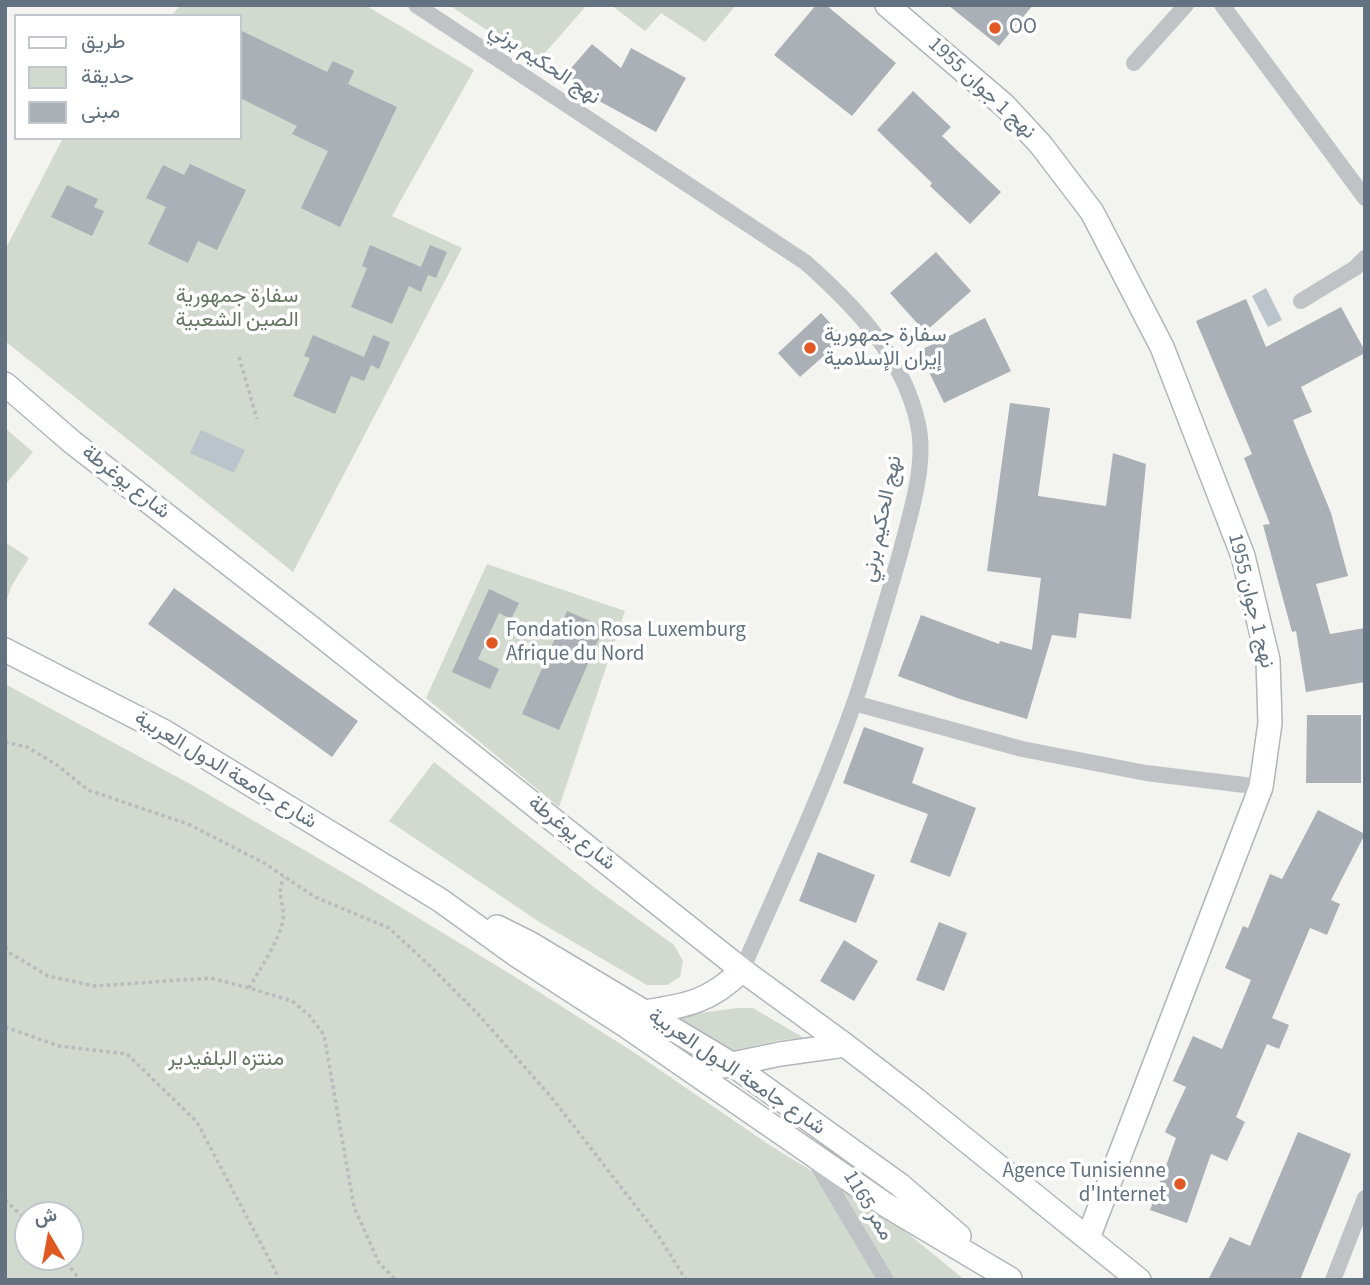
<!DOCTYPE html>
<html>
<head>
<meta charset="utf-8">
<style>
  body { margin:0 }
  #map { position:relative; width:1370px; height:1285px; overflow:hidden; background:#f3f4ef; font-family:"Source Sans 3",Vazirmatn,sans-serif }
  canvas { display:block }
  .frame { position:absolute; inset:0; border:7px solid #637280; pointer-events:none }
  .legend { position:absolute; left:14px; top:14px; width:228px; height:126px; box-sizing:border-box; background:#fff; border:2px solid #c1c7cc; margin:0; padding:9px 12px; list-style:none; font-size:21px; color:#637280 }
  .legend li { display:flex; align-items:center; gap:14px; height:35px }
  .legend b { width:35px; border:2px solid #c1c7cc }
  .north { position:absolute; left:14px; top:1201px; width:70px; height:70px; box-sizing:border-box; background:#fff; border:2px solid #c1c7cc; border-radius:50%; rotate:350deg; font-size:19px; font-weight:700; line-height:28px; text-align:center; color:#637280 }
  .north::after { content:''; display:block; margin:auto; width:24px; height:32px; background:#e05923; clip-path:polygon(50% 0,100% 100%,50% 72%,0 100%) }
</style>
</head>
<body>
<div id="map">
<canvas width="1370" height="1285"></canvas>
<div class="frame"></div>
<ul class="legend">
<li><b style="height:9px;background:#fff"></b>طريق</li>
<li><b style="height:19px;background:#d2d9cf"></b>حديقة</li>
<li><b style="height:19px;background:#aab0b5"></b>مبنى</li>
</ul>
<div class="north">ش</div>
</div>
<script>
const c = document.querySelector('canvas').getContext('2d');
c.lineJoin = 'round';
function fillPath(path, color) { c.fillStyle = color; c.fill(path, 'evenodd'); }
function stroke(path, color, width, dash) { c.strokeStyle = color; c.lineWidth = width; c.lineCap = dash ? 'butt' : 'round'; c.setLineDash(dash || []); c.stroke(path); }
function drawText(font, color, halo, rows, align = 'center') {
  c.font = font + ' "Source Sans 3",Vazirmatn,sans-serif'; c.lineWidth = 7; c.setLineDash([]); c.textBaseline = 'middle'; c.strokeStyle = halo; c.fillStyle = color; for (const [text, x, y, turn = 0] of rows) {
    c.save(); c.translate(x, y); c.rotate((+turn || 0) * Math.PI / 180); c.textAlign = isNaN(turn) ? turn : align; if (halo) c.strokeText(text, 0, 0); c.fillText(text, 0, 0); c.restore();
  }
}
fillPath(new Path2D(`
  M181,5H365L474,70L392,216L462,248L293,572L5,341V250L63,138H240V16H171Z
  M449,5H587L536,63Z
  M611,5H736L705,42L661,13L645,31Z
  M5,428L33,452L5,485Z
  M5,542L29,558L12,585L5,604Z
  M487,564L625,611L559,807L426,698Z
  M5,684L192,785L361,883L520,980L638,1055L771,1146L889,1218L965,1280H5ZM28,1215H70V1257H28Z
  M434,762L595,888L674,945L683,961L680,977L667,985H647L541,923L389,821Z
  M737,1008H753L804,1038L780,1040L728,1052L679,1019L700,1013Z`), '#d2d9cf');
fillPath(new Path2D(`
  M1266,288L1282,320L1268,327L1252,296Z
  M201,430L245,450L234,473L190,453Z`), '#bac4ca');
fillPath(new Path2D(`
  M816,5H826L896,63L852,116L774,55Z
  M948,5H1033L999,46Z
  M240,30L327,72L333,61L354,71L348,84L397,107L340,227L301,208L328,151L292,134L297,126L240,98Z
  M592,44L621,68L631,48L686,78L656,132L588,95L565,75Z
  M913,91L951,127L942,136L1001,192L970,224L930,186L932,183L877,130Z
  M190,164L246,190L217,250L198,241L188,263L148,244L166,207L146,198L163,165L184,175Z
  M67,185L98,199L94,207L104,211L92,236L51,217Z
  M370,245L421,267L430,245L447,252L436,278L428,275L421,292L409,286L392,324L351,307L367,268L362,266Z
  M936,252L971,291L925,332L890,293Z
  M1246,299L1266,347L1341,307L1365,351V353L1301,387L1312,412L1293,420L1331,513L1348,576L1316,584L1330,634L1365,628V682L1306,692L1296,631L1292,632L1263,525L1270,524L1244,458L1252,454L1196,321Z
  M821,313L844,338L800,377L778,353Z
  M985,318L1011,371L944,403L919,351Z
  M313,335L364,357L373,335L390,342L379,369L371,365L364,381L351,376L335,414L293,396L310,358L304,356Z
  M1010,403L1050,408L1038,496L1106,506L1113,453L1146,464L1131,619L1079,613L1076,638L1052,635L1027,719L960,699L898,676L921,615L999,644L1000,641L1032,650L1041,578L987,571Z
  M174,588L358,721L332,757L148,624Z
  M489,589L519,603L511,619L499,613L478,659L499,669L490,689L452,672Z
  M567,611L604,627L559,730L522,714Z
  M1307,715H1361V783H1306Z
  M864,727L924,748L912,783L976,808L950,877L910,862L928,814L843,783Z
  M1318,810L1365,834L1331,900L1340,904L1327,935L1310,928L1272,1018L1289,1025L1279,1049L1267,1044L1236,1117L1245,1122L1227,1161L1211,1154L1187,1223L1150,1210L1176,1138L1165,1132L1186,1087L1173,1081L1193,1036L1222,1049L1251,980L1225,968L1243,926L1248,928L1270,874L1282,879Z
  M818,852L875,875L856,923L799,901Z
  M939,922L967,933L944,991L916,980Z
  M844,940L878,961L854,1001L820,981Z
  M1298,1132L1351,1154L1300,1280H1208L1230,1237L1250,1246Z`), '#aab0b5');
const secondary = new Path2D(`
  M887,5L1005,106L1041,145L1092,212L1162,347L1243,556L1268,660L1270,723L1261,787L1088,1238
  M5,384L72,442L309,626L742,970L845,1045L915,1099L1139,1280
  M5,650L165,732L440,900L515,954L625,1025L886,1205L1010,1279
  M497,927L531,944L733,1065L900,1185L959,1236
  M638,1013C683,1006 708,1004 742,970
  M723,1066L780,1054L845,1045`);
stroke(secondary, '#b1b6ba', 26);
stroke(new Path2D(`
  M239,357L257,419
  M5,742L27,747L57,765L88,790L188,824L264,863L315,897L389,928L429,965L478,1014L552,1098L658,1235L686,1280
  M5,947L10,953L48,976L94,986L211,978L249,988L292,1001L309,1015L324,1035L354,1207L379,1263L396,1280
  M249,988C259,971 279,940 283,921C286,904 275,897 284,877
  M5,1027L59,1046L127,1054L197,1122L280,1280
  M5,1200L28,1222
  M62,1257L80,1280`), '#b9bbbd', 3.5, [3.5, 3.5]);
stroke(new Path2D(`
  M416,5L805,262C855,306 903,356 918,424C927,464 910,515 900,554C886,603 872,652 855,701C823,792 781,881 742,970
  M1222,5L1365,198
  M1134,63L1186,5
  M1301,301L1355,268L1365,258
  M854,703L1022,749L1146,773L1261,787
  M814,1159L886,1280
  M1333,1280L1365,1198`), '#bfc3c6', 16);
stroke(secondary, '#fff', 23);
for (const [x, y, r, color] of [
  [995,28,7,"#e05923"],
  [810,348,7,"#e05923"],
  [492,643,7,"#e05923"],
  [1180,1184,7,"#e05923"]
]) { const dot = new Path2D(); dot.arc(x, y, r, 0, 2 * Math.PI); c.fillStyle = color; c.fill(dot); stroke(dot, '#fff', 2.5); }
drawText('21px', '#637280', '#fff', [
  ["OO",1009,28],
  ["سفارة جمهورية",824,336],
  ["إيران الإسلامية",824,360],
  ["Fondation Rosa Luxemburg",506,631],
  ["Afrique du Nord",506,655],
  ["Agence Tunisienne",1166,1172,"right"],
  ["d'Internet",1166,1196,"right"]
], 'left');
drawText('21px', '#637280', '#fff', [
  ["نهج الحكيم برني",544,65,34],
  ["نهج 1 جوان 1955",981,89,43],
  ["شارع يوغرطة",125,483,38],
  ["نهج الحكيم برني",883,519,-78],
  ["نهج 1 جوان 1955",1250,601,76],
  ["شارع جامعة الدول العربية",225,771,31],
  ["شارع يوغرطة",571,834,39],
  ["شارع جامعة الدول العربية",736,1073,34],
  ["ممر 1165",867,1206,59]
]);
drawText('21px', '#657762', '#fff', [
  ["سفارة جمهورية",237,297],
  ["الصين الشعبية",237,321],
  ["منتزه البلفيدير",226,1060]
]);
</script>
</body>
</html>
